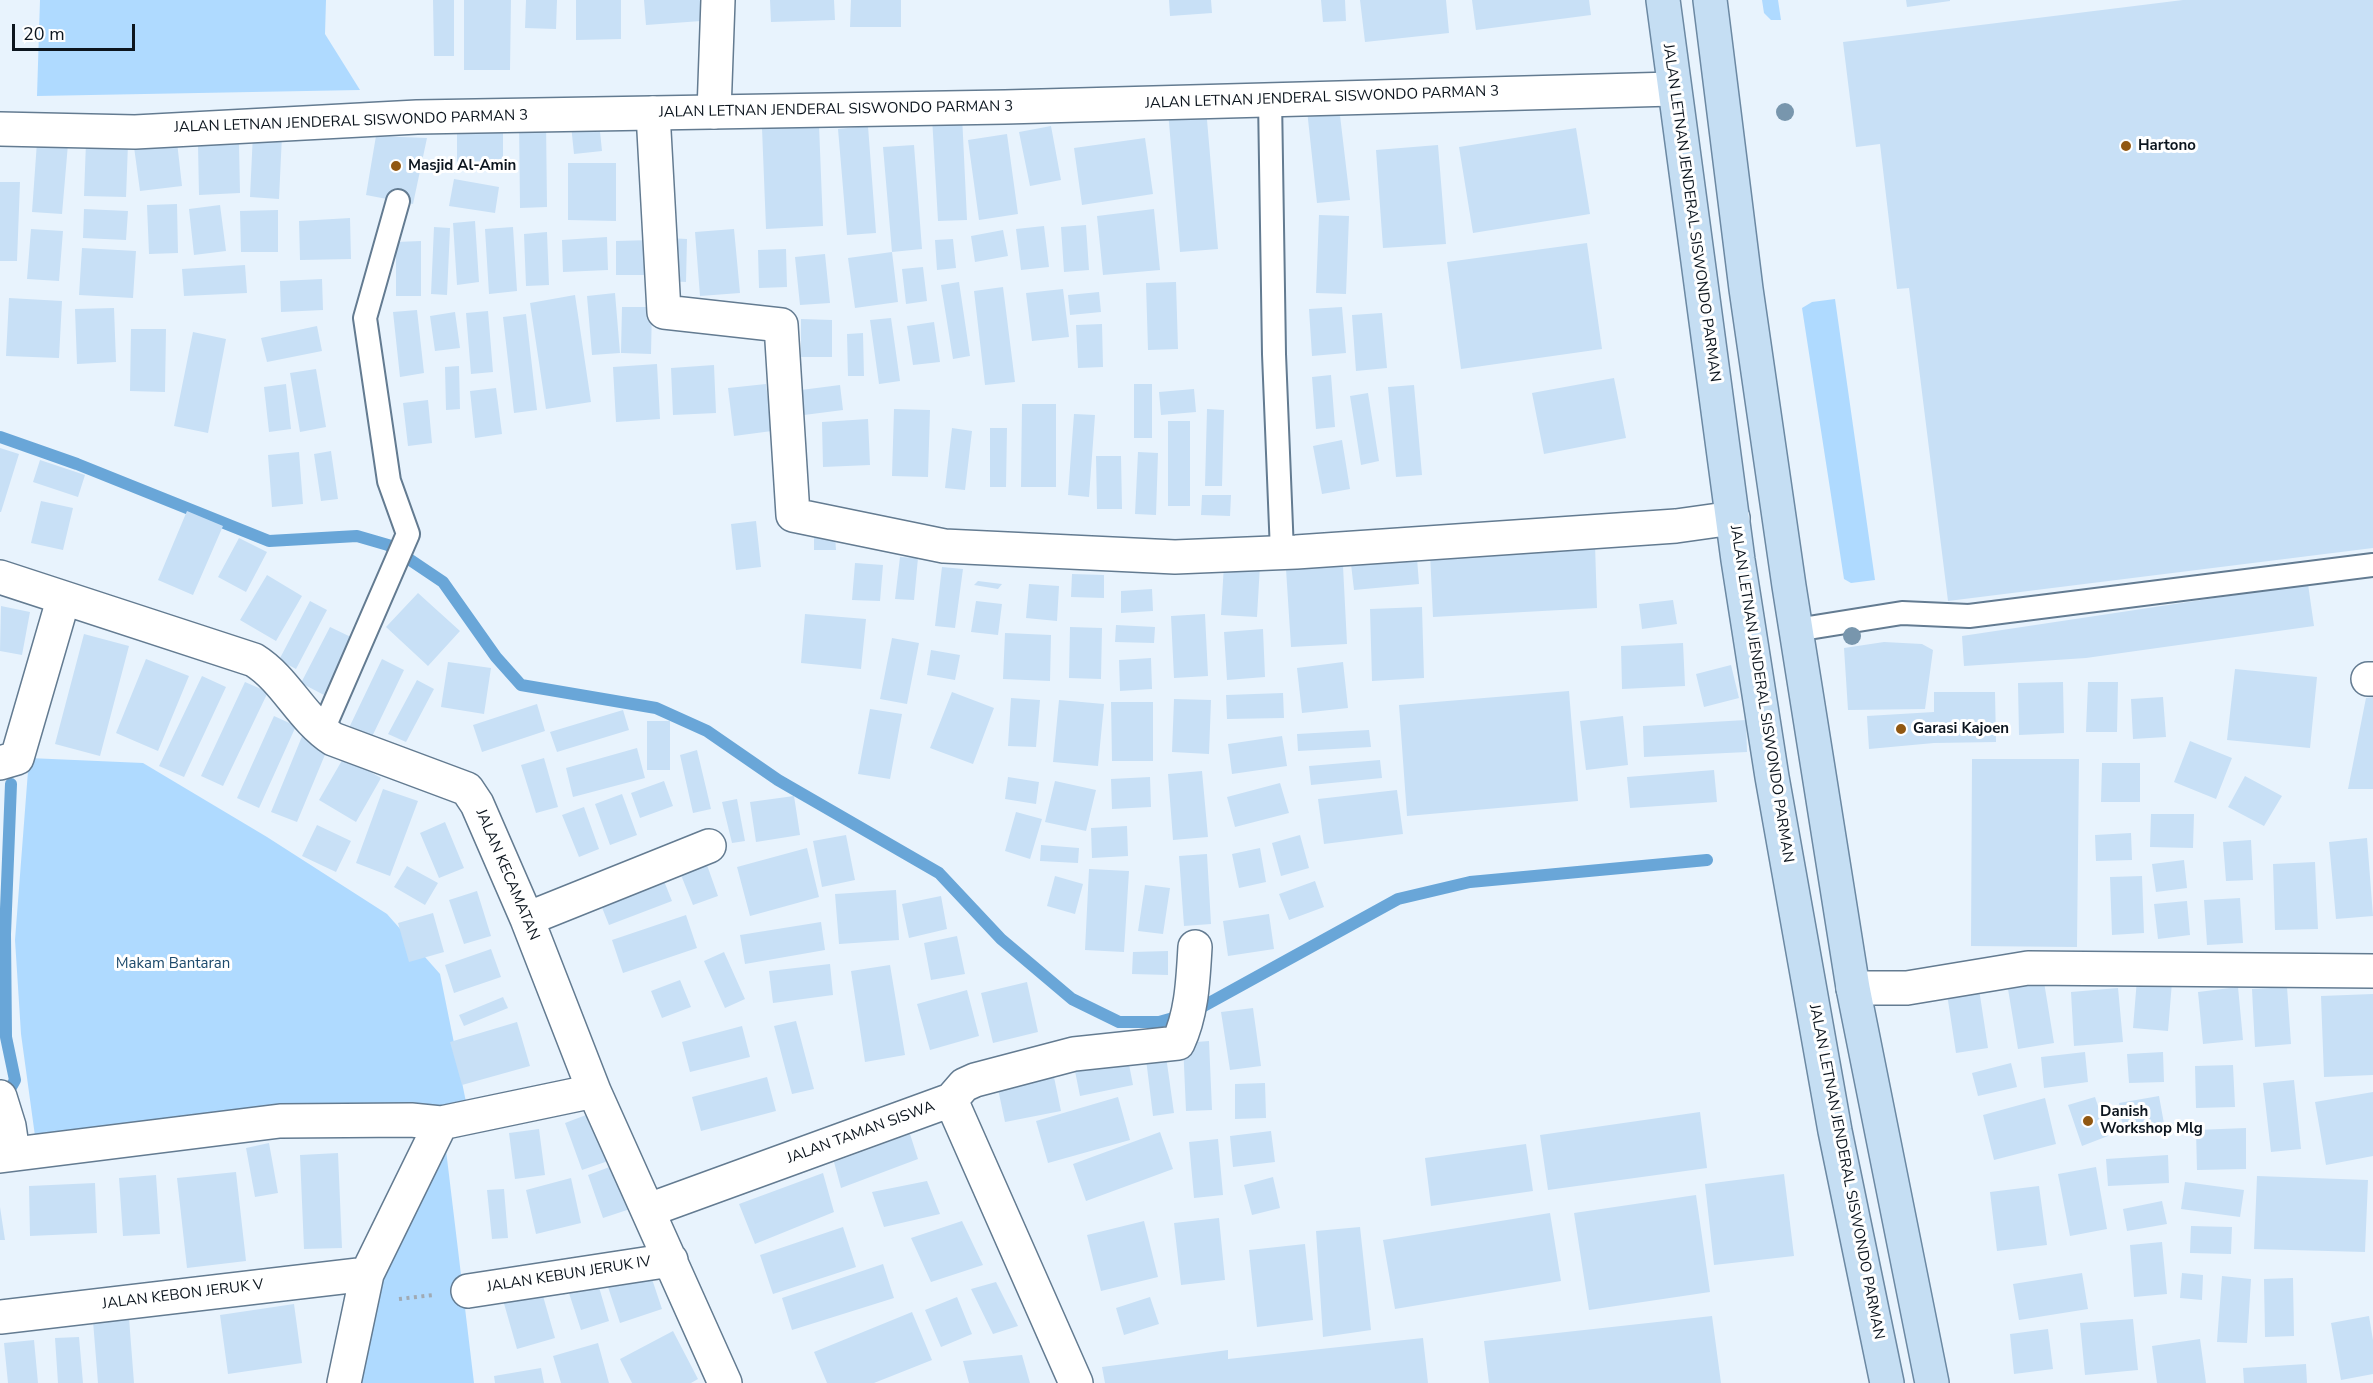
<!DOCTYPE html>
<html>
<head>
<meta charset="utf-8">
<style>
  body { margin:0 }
  #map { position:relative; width:2373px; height:1383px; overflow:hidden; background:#e8f3fd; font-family:"Nunito Sans",sans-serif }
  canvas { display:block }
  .scale { position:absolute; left:12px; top:24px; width:123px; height:27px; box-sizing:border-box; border:3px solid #0c151e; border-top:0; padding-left:8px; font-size:18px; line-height:21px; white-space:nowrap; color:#0c151e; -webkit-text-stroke:4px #fff; paint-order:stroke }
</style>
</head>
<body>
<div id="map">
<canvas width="2373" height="1383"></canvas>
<div class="scale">20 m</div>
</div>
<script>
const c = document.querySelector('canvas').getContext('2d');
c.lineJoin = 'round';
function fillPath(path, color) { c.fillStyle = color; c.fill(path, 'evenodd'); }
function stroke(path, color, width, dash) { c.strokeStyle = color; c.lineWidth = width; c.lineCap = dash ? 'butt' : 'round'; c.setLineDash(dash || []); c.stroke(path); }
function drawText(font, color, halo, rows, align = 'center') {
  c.font = font + ' "Nunito Sans",sans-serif'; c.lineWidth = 6; c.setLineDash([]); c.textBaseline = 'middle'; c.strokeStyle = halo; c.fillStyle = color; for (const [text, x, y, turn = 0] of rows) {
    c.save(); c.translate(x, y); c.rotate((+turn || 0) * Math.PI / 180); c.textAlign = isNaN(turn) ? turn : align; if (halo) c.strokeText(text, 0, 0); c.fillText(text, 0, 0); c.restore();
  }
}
fillPath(new Path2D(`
  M40,0H326L325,34L360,90L37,96Z
  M1762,0H1778L1781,20H1771L1764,13Z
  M1835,299L1875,580L1851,583L1844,579L1802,308L1812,302Z
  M29,758L143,763L267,837L387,914L440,974L467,1107L35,1136L21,1034L15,940Z
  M446,1150L474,1383H358L381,1281Z`), '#afdaff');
stroke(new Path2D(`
  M0,437L77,464L269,541L357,536L388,545L443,582L496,657L521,685L656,708L707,731L778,780L939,873L1001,939L1072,999L1119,1022H1159L1191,1013L1398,899L1470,882L1707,860
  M5,1098L15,1080L6,1037L5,934L11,784`), '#69a6d8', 12);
fillPath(new Path2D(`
  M433,0H454V56H434Z
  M464,0H511L510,70H464Z
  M526,0H557L556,29L525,28Z
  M576,0H621V39L576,40Z
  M644,0H714L715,20L646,25Z
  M770,0H834L835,20L771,22Z
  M851,0H901V27H850Z
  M1169,0H1211L1212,13L1170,16Z
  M1321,0H1345L1346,21L1323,22Z
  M1360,0H1446L1449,33L1365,42Z
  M1472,0H1589L1591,15L1476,30Z
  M1906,0H1950V1L1907,7Z
  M2183,0H2373V548L1948,601L1909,288L1897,289L1880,144L1856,147L1843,42Z
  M1339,107L1350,200L1317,203L1307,110Z
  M1206,108L1218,249L1180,252L1168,111Z
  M962,115L967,220L938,221L932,117Z
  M546,120L547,207L520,208L519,121Z
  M599,122L602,151L574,154L571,125Z
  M457,124H503V169H457Z
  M819,125L823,226L766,229L762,128Z
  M868,126L876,233L847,235L838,129Z
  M1051,126L1061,180L1030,186L1019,132Z
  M1576,128L1590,214L1473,233L1459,147Z
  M253,133L282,135L279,199L250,197Z
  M1007,134L1018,214L979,220L968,140Z
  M376,136L427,138L413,204L366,195Z
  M1145,138L1153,194L1082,205L1074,148Z
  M37,142L68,144L62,214L32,212Z
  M86,142L128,144L126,197L84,196Z
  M177,142L182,186L140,191L134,147Z
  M239,144L240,193L199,195L198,145Z
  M914,145L922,249L892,252L883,147Z
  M1438,145L1446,244L1383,248L1376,150Z
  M568,163H616V221L568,220Z
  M454,179L499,187L495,213L449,206Z
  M0,182H20L17,261H0Z
  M177,204L178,253L149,254L147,205Z
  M220,205L226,251L194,255L189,209Z
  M84,209L128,211L126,240L83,238Z
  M1154,209L1160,270L1103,275L1097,216Z
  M278,210V252H241L240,211Z
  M1319,215L1349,216L1346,294L1316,293Z
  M350,218L351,259L300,260L299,221Z
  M475,221L479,282L457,285L453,223Z
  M1086,225L1089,270L1064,272L1061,227Z
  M1044,226L1049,267L1021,270L1016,229Z
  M434,227L450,228L447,295L431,294Z
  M513,227L517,291L489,294L485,229Z
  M31,229L63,231L59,281L27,279Z
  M734,229L740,293L700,296L695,232Z
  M1003,230L1008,256L975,262L971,236Z
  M547,232L549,285L526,286L524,234Z
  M607,237L608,270L563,272L562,240Z
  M668,238L687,239L686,282L667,281Z
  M953,239L956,268L937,270L935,240Z
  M652,240V275H616V241Z
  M421,241V296H396V242Z
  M1587,243L1602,349L1461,369L1447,262Z
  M82,248L136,251L133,298L79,295Z
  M786,249L787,287L759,288L758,250Z
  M892,252L898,302L855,308L848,258Z
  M825,254L830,303L800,305L795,257Z
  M245,265L247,293L184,296L182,269Z
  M923,267L927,301L906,304L902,269Z
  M322,279L323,310L281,312L280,281Z
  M959,282L970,356L953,359L941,285Z
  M1176,282L1178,349L1148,350L1146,283Z
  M1003,287L1015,382L985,385L974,291Z
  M1063,289L1069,337L1032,341L1026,293Z
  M1099,292L1101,312L1070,315L1068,295Z
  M615,293L620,353L592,355L587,296Z
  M575,295L591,402L546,409L530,303Z
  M9,298L62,301L59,358L6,356Z
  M622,307H652L651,354L621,353Z
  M1342,307L1346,353L1312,356L1309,309Z
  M114,308L116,362L77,364L75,309Z
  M417,310L424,373L400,377L393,312Z
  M488,311L493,372L471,374L466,313Z
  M455,312L460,348L435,351L430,316Z
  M1382,313L1387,368L1356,371L1352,315Z
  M526,314L537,410L514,413L503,317Z
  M891,318L900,381L879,384L870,320Z
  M801,319L832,320V357H801Z
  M934,322L940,362L913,365L907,326Z
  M1102,324L1103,367L1078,368L1076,325Z
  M317,326L322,351L267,362L261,338Z
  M131,329H166L165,392L130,391Z
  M193,332L226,339L208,433L174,426Z
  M863,333L864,376H848L847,334Z
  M657,364L660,419L616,422L613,367Z
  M714,365L716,413L673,415L671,368Z
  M459,366L460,409L446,410L445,367Z
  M316,369L326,427L300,432L290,373Z
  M1331,375L1335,427L1316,429L1312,377Z
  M1614,378L1626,438L1544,454L1532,393Z
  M286,384L291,429L269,432L264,387Z
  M766,384L772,431L734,436L728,388Z
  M1134,384H1152V438H1134Z
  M840,385L843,410L804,415L801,390Z
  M1414,385L1422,475L1396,477L1388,387Z
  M496,388L502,434L475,438L470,391Z
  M1194,389L1196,412L1161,415L1159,392Z
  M1368,393L1379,461L1361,465L1350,396Z
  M428,400L432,443L408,446L403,403Z
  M1022,404H1056V487H1021Z
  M894,409L930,410L928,477L892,476Z
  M1207,409L1224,410L1222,486H1205Z
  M1074,414L1095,415L1089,497L1068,495Z
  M868,419L870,465L823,467L822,422Z
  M1168,421H1190V506H1168Z
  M952,428L972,431L965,490L945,488Z
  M990,428H1007L1006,487H990Z
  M1342,440L1350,489L1322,494L1313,446Z
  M0,448L19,454L1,512H0Z
  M331,451L338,499L321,501L314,454Z
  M299,452L303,504L272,507L268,455Z
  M1138,452L1158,453L1156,515L1135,514Z
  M1096,456H1121L1122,509H1097Z
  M40,460L85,475L78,497L33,482Z
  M1202,495H1231L1230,516L1201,515Z
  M41,501L73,508L63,550L31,543Z
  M187,511L223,526L193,595L158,580Z
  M756,521L761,567L736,570L731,524Z
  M814,536H835L836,550H814Z
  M239,538L267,552L246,592L218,577Z
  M1595,544L1597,608L1433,617L1430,553Z
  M900,557L918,558L914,600L895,599Z
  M1417,558L1419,584L1354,590L1351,564Z
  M855,563L883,565L880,601L852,600Z
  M1224,564L1260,565L1257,617L1221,615Z
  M1343,566L1347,644L1291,647L1286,569Z
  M942,567L963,569L955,628L935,626Z
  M1072,574L1104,575V598L1071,597Z
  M267,575L302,596L276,641L240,620Z
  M978,581L1002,584L998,589L974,585Z
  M1029,584L1059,586L1057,621L1026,618Z
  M2308,584L2314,626L2086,658L1964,666L1962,636Z
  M1152,589L1153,611L1121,613V591Z
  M418,593L460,631L428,666L386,627Z
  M1673,600L1677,624L1642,629L1639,604Z
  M310,601L327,610L296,669L279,660Z
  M976,601L1002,604L998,635L971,632Z
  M1,606L30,612L22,655L0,651Z
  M1422,607L1424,678L1372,681L1370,609Z
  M805,614L866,619L861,669L801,663Z
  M1205,614L1208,676L1174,678L1171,616Z
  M1116,625L1155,627L1154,643L1115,642Z
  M330,627L353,638L324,695L301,683Z
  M1070,627L1102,628L1101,679L1069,678Z
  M1263,629L1265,677L1227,680L1224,632Z
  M1005,633L1051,635L1050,681L1003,679Z
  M84,634L129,646L100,756L55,744Z
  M892,638L919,643L907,704L880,699Z
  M1884,642L1922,644L1933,650L1925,709L1848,710L1844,648Z
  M1683,643L1685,686L1622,689L1621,646Z
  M931,650L960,655L955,680L927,675Z
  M1151,658L1152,689L1120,691L1119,660Z
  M146,659L189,676L158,751L116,733Z
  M382,659L404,670L369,743L347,732Z
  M448,662L491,668L484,714L441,707Z
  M1343,662L1348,708L1302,713L1297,668Z
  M1731,665L1739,698L1704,707L1696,674Z
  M2235,669L2317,677L2310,748L2227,740Z
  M202,676L226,687L184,777L159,766Z
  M417,680L434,689L406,742L388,734Z
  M245,682L268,692L223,786L201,776Z
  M2063,682L2064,733L2019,735L2018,683Z
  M2088,682H2118L2117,732H2086Z
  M1569,691L1578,801L1407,816L1399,705Z
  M952,692L994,708L973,764L930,748Z
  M1934,692H1995L1996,742L1934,743L1869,749L1867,716L1934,712Z
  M1283,693L1284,718L1227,719L1226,695Z
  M2163,697L2166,737L2133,739L2131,699Z
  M2373,697V789H2348L2366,698Z
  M1011,698L1040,700L1036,747L1008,746Z
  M1174,699L1211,700L1209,754L1172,752Z
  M1059,700L1104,704L1098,766L1053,762Z
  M1111,702H1153V761H1112Z
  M537,704L545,731L482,752L473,725Z
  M870,709L902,714L890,779L858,774Z
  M623,710L629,730L557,752L550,732Z
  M274,716L296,726L259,808L237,798Z
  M1623,716L1628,765L1586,770L1580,721Z
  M1746,720L1747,752L1644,757L1643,726Z
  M647,721H670V770H647Z
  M1369,730L1371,747L1298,751L1297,734Z
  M303,734L329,745L297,822L271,812Z
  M1282,736L1287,766L1232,774L1228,744Z
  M2190,741L2232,758L2216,799L2174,782Z
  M637,748L645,778L573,797L566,768Z
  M697,750L711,809L693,813L680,755Z
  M344,757L381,778L356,822L319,800Z
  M544,758L558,807L536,813L521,765Z
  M1972,759H2079L2077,947L1971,946Z
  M1380,760L1382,778L1311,785L1309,766Z
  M2102,763H2140V802H2101Z
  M1714,770L1717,802L1630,808L1627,777Z
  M1202,771L1208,837L1173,840L1168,774Z
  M2245,776L2282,796L2264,826L2228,807Z
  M1008,777L1039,782L1036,804L1005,799Z
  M1150,777L1151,807L1112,809L1111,779Z
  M664,781L673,806L640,818L631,793Z
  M1055,781L1096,790L1086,831L1045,822Z
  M1280,783L1289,813L1235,827L1227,797Z
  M383,789L418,801L390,876L356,863Z
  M1397,790L1403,834L1324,844L1318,799Z
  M622,794L637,835L610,845L595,804Z
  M794,796L800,835L756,842L750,802Z
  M737,799L745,841L732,843L722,802Z
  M584,807L599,849L579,857L562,815Z
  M1016,812L1042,819L1030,859L1005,851Z
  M2151,814H2194L2193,848L2150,847Z
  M445,822L464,868L439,878L420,833Z
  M317,825L351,841L336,872L302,856Z
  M1127,826L1128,856L1092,858L1091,828Z
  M2131,833L2132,860L2096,861L2095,835Z
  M846,835L855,880L822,887L813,841Z
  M1300,835L1309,868L1281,876L1272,843Z
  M2367,838L2373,916L2336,919L2329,842Z
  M2251,840L2253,880L2226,881L2223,842Z
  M1041,845L1079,848L1078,863L1040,861Z
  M807,848L819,897L750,916L737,867Z
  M1260,848L1266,882L1239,888L1232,854Z
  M1207,854L1211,924L1184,926L1179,856Z
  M2184,860L2187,888L2156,892L2152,864Z
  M2315,862L2318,929L2275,930L2273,864Z
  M707,865L718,896L693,905L681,875Z
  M407,866L438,883L425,905L394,887Z
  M1089,869L1129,871L1124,952L1085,950Z
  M662,876L672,901L609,925L599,900Z
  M1055,876L1083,884L1075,914L1047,906Z
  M2142,876L2144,933L2112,935L2110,877Z
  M1315,881L1324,907L1289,920L1279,894Z
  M1145,885L1170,888L1163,934L1138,931Z
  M896,890L899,940L839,944L835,894Z
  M477,891L491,936L464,944L449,900Z
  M941,896L947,929L909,938L902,904Z
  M2240,898L2243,943L2207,945L2204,900Z
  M2187,901L2190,935L2158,939L2154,904Z
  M433,913L444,952L409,962L398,923Z
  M1269,914L1274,949L1228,956L1223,921Z
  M686,915L697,948L623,973L612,940Z
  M821,922L825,950L745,964L740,935Z
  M957,936L965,974L931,980L924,943Z
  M491,949L501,977L454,993L445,965Z
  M1168,951V975L1132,974L1133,952Z
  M724,952L745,999L725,1008L704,961Z
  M830,964L833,995L773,1003L769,971Z
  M890,965L905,1055L865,1062L851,971Z
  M2137,979L2172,982L2168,1031L2133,1028Z
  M680,980L691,1007L662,1018L651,991Z
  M1027,982L1038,1032L993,1043L981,993Z
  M2044,982L2054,1043L2018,1049L2008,989Z
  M2238,987L2243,1040L2203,1044L2198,992Z
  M2287,987L2291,1044L2255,1047L2252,989Z
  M2118,988L2123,1042L2074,1046L2071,992Z
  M1979,989L1988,1048L1956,1053L1947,994Z
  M967,990L979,1036L930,1050L917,1004Z
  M2373,994V1075L2324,1077L2321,996Z
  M503,997L508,1008L464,1026L459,1015Z
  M1253,1008L1261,1066L1230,1070L1221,1012Z
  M796,1021L814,1089L792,1094L774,1026Z
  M517,1022L530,1066L462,1085L450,1042Z
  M742,1026L750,1057L690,1072L682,1042Z
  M1209,1041L1212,1110L1186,1111L1183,1043Z
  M2085,1052L2088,1082L2044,1088L2041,1057Z
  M2163,1052L2164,1082L2129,1083L2127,1054Z
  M1127,1054L1133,1085L1080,1096L1074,1066Z
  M1166,1056L1174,1113L1153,1116L1146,1059Z
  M2011,1063L2017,1087L1978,1096L1972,1073Z
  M2233,1065L2235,1107L2196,1108L2195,1066Z
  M767,1077L776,1111L701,1131L692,1097Z
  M1054,1077L1061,1111L1005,1122L998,1089Z
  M2294,1080L2301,1149L2271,1152L2263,1083Z
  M1265,1083L1266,1118L1235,1119V1084Z
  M2373,1092V1156L2326,1165L2315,1102Z
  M2159,1096L2165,1129L2124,1136L2119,1103Z
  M1118,1097L1130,1140L1048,1163L1036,1121Z
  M2095,1097L2108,1136L2082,1146L2068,1105Z
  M2045,1098L2056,1144L1994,1160L1983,1115Z
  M594,1112L611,1160L582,1170L565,1123Z
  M1700,1112L1707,1168L1548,1190L1540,1135Z
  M2246,1128V1169L2197,1170L2196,1130Z
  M539,1129L545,1175L515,1179L509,1133Z
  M1271,1131L1275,1162L1233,1167L1230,1136Z
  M1160,1132L1173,1169L1086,1201L1073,1164Z
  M910,1134L918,1159L841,1188L834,1162Z
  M1218,1139L1223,1195L1194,1198L1189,1142Z
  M269,1143L278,1193L255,1197L246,1148Z
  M1526,1144L1533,1191L1431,1206L1425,1158Z
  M338,1153L342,1248L304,1249L300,1155Z
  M2168,1155L2169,1183L2108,1186L2106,1159Z
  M615,1165L630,1209L603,1218L588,1175Z
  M2096,1167L2107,1229L2070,1236L2058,1174Z
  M236,1172L246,1261L187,1268L177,1178Z
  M823,1173L834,1212L755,1244L739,1204Z
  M1784,1174L1794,1256L1714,1265L1705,1184Z
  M156,1175L160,1234L123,1236L119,1178Z
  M2257,1176L2368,1180L2365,1252L2254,1249Z
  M1273,1177L1280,1208L1252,1215L1244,1185Z
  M571,1178L581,1223L536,1234L526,1190Z
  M927,1181L940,1214L884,1227L872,1192Z
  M2185,1182L2244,1190L2240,1217L2181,1209Z
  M95,1183L97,1233L30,1236L29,1186Z
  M2039,1186L2047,1245L1997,1251L1990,1192Z
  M504,1189L508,1238L492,1239L487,1190Z
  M1696,1195L1710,1292L1589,1310L1574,1213Z
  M2162,1201L2167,1224L2127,1231L2123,1209Z
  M0,1207L5,1240H0Z
  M1550,1213L1561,1281L1395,1309L1383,1240Z
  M1219,1218L1225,1280L1181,1285L1174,1223Z
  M962,1221L983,1265L931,1282L911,1238Z
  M1144,1221L1158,1277L1101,1291L1087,1235Z
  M2191,1226L2232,1227L2231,1254L2190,1253Z
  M843,1227L856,1267L773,1294L760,1255Z
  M1360,1227L1371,1330L1323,1337L1316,1231Z
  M2162,1242L2167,1294L2134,1297L2130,1245Z
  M1305,1244L1313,1320L1257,1327L1249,1250Z
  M883,1264L894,1298L792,1330L782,1298Z
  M648,1267L662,1309L620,1323L606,1281Z
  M2082,1273L2088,1309L2019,1320L2013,1284Z
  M2182,1273L2203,1275L2202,1300L2180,1298Z
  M2222,1276L2251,1279L2247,1343L2217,1342Z
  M596,1277L609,1321L581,1330L567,1287Z
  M2293,1278L2294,1336L2265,1337L2264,1279Z
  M996,1282L1018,1326L993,1334L971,1289Z
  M541,1289L555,1338L517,1349L503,1300Z
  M957,1297L972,1334L941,1347L925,1310Z
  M1150,1297L1159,1324L1124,1335L1116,1308Z
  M294,1304L302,1363L228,1374L220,1315Z
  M912,1312L932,1360L874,1383H827L814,1352Z
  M1712,1316L1721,1383H1489L1484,1341Z
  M2369,1316L2373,1340V1374L2341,1380L2331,1323Z
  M129,1318L134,1383H98L93,1321Z
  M2133,1319L2138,1370L2085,1375L2080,1323Z
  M2048,1329L2053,1369L2014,1374L2010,1334Z
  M673,1331L698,1379L691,1383H632L620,1359Z
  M79,1337L83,1383H58L55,1338Z
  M1423,1338L1428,1383H1105L1102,1367L1228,1350V1359Z
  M2200,1339L2206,1383H2157L2152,1346Z
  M34,1340L38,1383H8L4,1343Z
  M598,1343L609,1383H561L553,1356Z
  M1022,1355L1030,1383H969L963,1361Z
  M2306,1364L2307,1383H2244L2243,1368Z
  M541,1368L544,1383H495L494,1376Z`), '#c8e0f6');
const service = new Path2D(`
  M1270,98L1274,354L1282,552
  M1796,630L1902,613L1969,616L2373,565
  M322,732L408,534L389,481L365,318L398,201`);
const minor = new Path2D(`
  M714,112L718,0
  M653,113L664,312L781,325L793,515L944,546L1175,557L1296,552L1676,526L1733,518
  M0,577L254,660C286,680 301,718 333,739L467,789L477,804L527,919L594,1091L725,1383
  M2368,679H2373
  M0,763L17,758L63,600
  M527,919L709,846
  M1853,988H1907L2028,968L2373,971
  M0,1097L9,1126L13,1153
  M951,1100L964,1085L975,1080L1074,1054L1178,1043C1192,1013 1193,980 1195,947
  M0,1156L280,1121L411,1120L441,1123
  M649,1210L951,1100L1076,1383
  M468,1291L671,1260
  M0,1317L367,1274
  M344,1383L367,1274L441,1123L594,1091`);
const tertiary = new Path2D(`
  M0,129L135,132L417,117L1005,107L1673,89`);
const primary = new Path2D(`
  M1663,0L1738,560L1772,777L1835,1131L1887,1383
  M1710,0L1746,289L1789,586L1853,988L1932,1383`);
stroke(service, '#637b91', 26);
stroke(minor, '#637b91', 36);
stroke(tertiary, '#637b91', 36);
stroke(primary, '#6c89a3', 36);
stroke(new Path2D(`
  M399,1299L433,1295`), '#a0aab4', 4, [3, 4.5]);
stroke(service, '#fff', 22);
stroke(minor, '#fff', 33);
stroke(tertiary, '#fff', 33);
stroke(primary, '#c5def3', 33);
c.fillStyle = '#7896ad';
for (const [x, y] of [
  [1785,112],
  [1852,636]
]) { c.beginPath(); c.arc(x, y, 9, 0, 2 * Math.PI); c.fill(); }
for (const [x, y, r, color] of [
  [2126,146,6,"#915812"],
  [396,166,6,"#915812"],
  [1901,729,6,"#915812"],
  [2088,1121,6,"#915812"]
]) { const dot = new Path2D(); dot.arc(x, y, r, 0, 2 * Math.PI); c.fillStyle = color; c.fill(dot); stroke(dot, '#fff', 2); }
drawText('15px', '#0c151e', '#fff', [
  ["JALAN LETNAN JENDERAL SISWONDO PARMAN 3",1322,98,-2],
  ["JALAN LETNAN JENDERAL SISWONDO PARMAN 3",836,110,-1],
  ["JALAN LETNAN JENDERAL SISWONDO PARMAN 3",351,122,-2],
  ["JALAN LETNAN JENDERAL SISWONDO PARMAN",1691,213,82],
  ["JALAN LETNAN JENDERAL SISWONDO PARMAN",1761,694,81],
  ["JALAN KECAMATAN",507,875,67],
  ["JALAN TAMAN SISWA",861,1133,-20],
  ["JALAN LETNAN JENDERAL SISWONDO PARMAN",1846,1172,79],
  ["JALAN KEBUN JERUK IV",569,1275,-9],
  ["JALAN KEBON JERUK V",183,1295,-7]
]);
drawText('bold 15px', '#0c151e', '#fff', [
  ["Hartono",2138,146],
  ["Masjid Al-Amin",408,166],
  ["Garasi Kajoen",1913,729],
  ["Danish",2100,1112],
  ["Workshop Mlg",2100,1129]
], 'left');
drawText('15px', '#1d4a6c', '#fff', [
  ["Makam Bantaran",173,964]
]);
</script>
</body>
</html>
